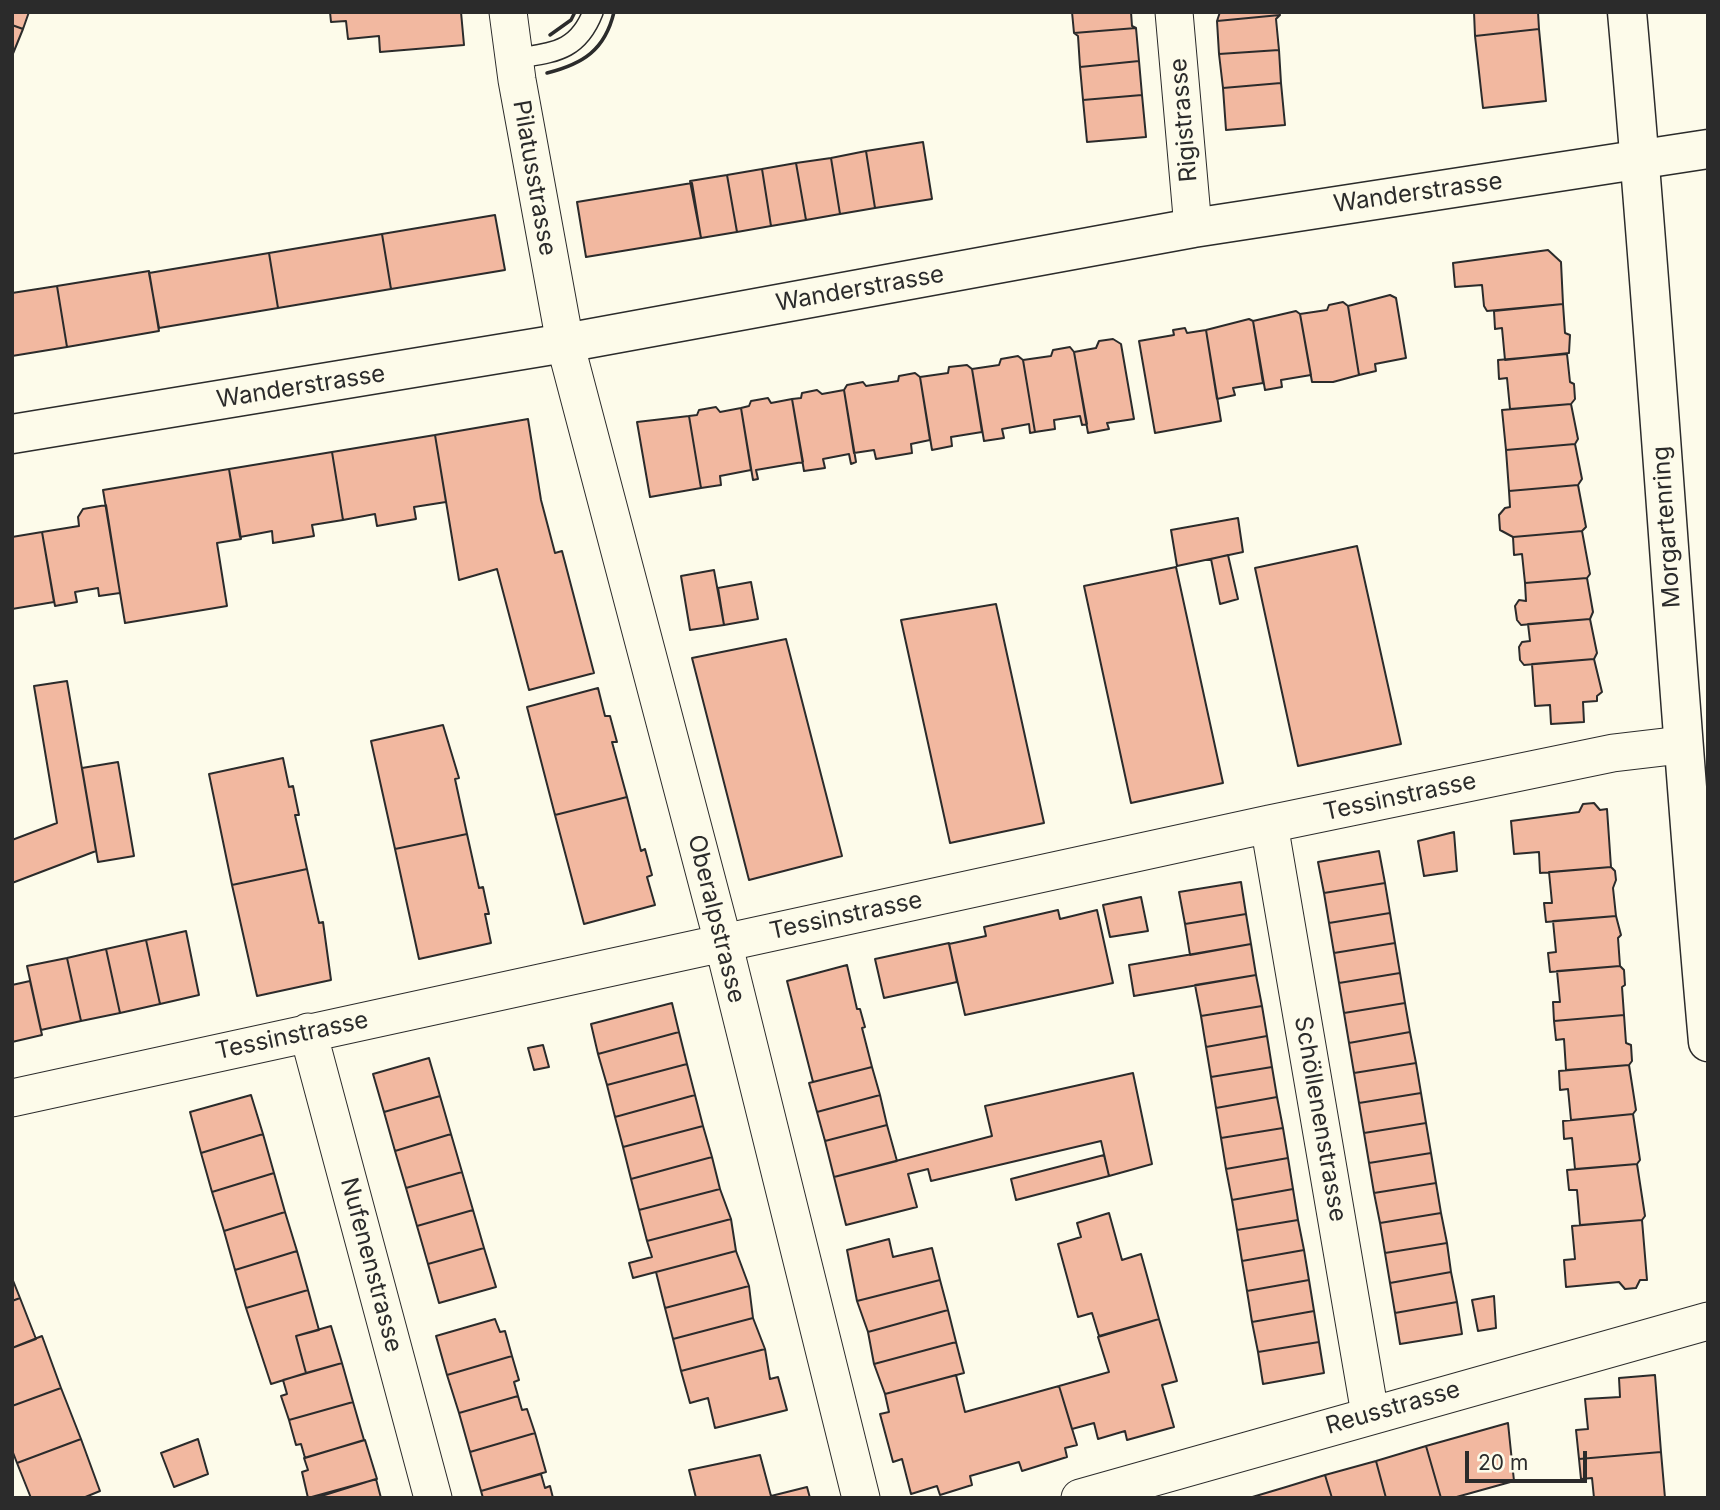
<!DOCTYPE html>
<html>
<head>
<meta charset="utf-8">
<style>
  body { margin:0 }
  #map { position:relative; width:1720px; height:1510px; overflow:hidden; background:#fdfbea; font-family:Inter,sans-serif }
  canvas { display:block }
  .frame { position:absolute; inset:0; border:14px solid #2b2b2b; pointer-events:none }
  .scale { position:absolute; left:1465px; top:1451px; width:122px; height:32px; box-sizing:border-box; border:4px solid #2b2b2b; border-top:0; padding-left:9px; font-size:21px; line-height:24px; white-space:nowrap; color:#2b2b2b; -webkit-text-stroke:5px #fdfbea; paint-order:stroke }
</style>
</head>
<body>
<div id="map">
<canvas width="1720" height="1510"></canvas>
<div class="frame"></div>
<div class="scale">20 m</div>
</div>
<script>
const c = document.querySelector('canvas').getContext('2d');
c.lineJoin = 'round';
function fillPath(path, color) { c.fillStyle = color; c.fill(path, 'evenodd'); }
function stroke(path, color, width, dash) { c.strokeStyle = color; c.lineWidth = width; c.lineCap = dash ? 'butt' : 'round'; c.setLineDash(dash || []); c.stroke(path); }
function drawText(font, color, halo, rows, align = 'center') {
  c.font = font + ' Inter,sans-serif'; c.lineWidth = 5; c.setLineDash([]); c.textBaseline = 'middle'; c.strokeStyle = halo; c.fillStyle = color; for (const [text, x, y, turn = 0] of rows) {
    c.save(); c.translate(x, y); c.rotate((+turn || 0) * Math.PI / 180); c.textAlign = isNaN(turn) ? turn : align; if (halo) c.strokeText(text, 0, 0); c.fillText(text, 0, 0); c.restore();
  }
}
const building = new Path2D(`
  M12,12H29L23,29L12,25Z
  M330,12H461L464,45L380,52L379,36L348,39L346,21L331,22Z
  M1072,12H1131L1132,26L1136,28L1074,33Z
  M1220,12H1279L1280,15L1217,21Z
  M1474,12H1538L1539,29L1475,36Z
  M1280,15L1276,19L1279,50L1219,54L1217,21Z
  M12,25L23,29L12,56Z
  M1136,28L1139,61L1080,67L1078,36L1074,33Z
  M1539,29L1546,101L1483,108L1475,36Z
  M1279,50L1281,83L1223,88L1219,54Z
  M1139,61L1142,95L1083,100L1080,67Z
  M1281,83L1285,125L1226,130L1223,88Z
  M1142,95L1146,137L1087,142L1083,100Z
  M923,142L932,199L875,208L866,151Z
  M866,151L875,208L840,214L831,158Z
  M831,158L840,214L806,220L796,163Z
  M796,163L806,220L771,226L762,169Z
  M762,169L771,226L737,232L727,175Z
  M727,175L737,232L701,238L690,181Z
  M692,183L701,238L586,257L577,202Z
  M495,215L505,270L391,289L382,234Z
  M382,234L391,289L278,308L269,253Z
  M1548,250L1561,262L1563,304L1487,311L1484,306L1482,285L1455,287L1453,263Z
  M269,253L278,308L159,328L149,273Z
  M149,271L159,331L67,347L57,286Z
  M57,286L67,347L12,356V293Z
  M1390,295L1396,298L1406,358L1375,364L1376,371L1359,375L1348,306Z
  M1343,302L1348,306L1359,375L1333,382H1312L1300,314L1327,310L1329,305Z
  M1563,304L1565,333L1570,335L1569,353L1505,360L1502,328L1495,329L1494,311Z
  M1296,311L1300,314L1311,375L1281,380L1282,387L1265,390L1253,321Z
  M1249,319L1253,321L1263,383L1233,388L1235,395L1217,399L1206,330Z
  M1185,328L1187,333L1206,330L1221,421L1155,433L1139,341L1174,335L1173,330Z
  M1113,339L1121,344L1134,419L1107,423L1109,429L1088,433L1074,352L1096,348L1099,341Z
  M1070,347L1074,352L1087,424L1082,425L1080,416L1054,420L1055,429L1035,432L1023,360L1051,356L1053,350Z
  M1567,354L1570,382L1574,384L1575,399L1571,404L1510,409L1507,378L1499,379L1498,360Z
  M1018,356L1023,360L1035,432L1030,433L1029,424L1002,429L1004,438L984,441L972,369L999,365L1001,359Z
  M967,365L972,369L982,432L951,437L952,446L932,450L920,377L948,373L949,367Z
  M915,373L920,377L930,440L911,444L912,453L876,459L874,450L854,453L844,390L847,385L863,382L866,386L898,381L899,376Z
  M817,390L822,394L844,390L856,462L851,464L849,454L823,459L825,468L804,471L792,399L801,398L802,393Z
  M768,398L771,403L792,399L803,462L756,470L758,479L753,480L741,408L749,406L751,401Z
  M1571,404L1578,439L1575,444L1506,450L1502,410Z
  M716,407L720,412L741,408L751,470L720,476L721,485L701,488L689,416L697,415L699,410Z
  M689,416L701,488L650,497L637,422Z
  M528,419L541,500L555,553L562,551L594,673L529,690L497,569L459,580L435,435Z
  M435,435L446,502L414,507L416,519L377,526L375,514L343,520L332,452Z
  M1575,444L1582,479L1578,485L1509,491L1506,450Z
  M332,452L343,520L312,525L314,536L273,543L272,531L240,537L229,469Z
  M229,469L241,539L217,543L227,606L125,623L103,490Z
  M1578,485L1586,527L1582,531L1513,537L1500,530L1499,515L1505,508L1510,507L1509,491Z
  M106,505L120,593L99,596L98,588L75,592L77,602L55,606L42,532L79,526L78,517L83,509Z
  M1238,518L1243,552L1177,566L1171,530Z
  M1582,531L1590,574L1587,578L1525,583L1522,554L1514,555L1513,537Z
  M42,532L54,602L12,609V537Z
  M1357,546L1401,744L1298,766L1255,568Z
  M1228,555L1238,599L1220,604L1211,559Z
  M1176,567L1223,783L1131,803L1084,586Z
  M714,570L724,625L690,630L681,576Z
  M1587,578L1593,612L1590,619L1521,625L1517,620L1515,606L1519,600L1526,601L1525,583Z
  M751,582L758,619L724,625L718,588Z
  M996,604L1044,823L950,843L901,620Z
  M1590,619L1597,653L1594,659L1524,665L1520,660L1519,647L1522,642L1530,641L1528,624Z
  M786,639L842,856L749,880L692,658Z
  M1594,659L1602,692L1597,696V701L1583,702L1584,722L1551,724L1550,705L1535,706L1532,664Z
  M67,681L96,851L12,883V840L57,823L34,686Z
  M598,688L605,716H610L617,742H612L627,797L555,815L527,707Z
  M443,725L459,778L455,779L467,834L395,849L371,741Z
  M283,758L289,787L293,786L299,815H295L307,869L232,885L209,774Z
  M118,762L134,856L98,862L82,768Z
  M627,797L641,851L645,849L652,875L647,877L655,905L584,924L555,815Z
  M1594,803L1600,810L1607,809L1611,867L1540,873L1539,852L1514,854L1511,821L1579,812L1583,804Z
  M1454,832L1457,871L1424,876L1418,841Z
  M467,834L479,888L483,887L486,901L489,914H485L491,943L419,959L395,849Z
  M1379,851L1385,883L1324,893L1318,862Z
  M1611,867L1615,871L1616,880L1613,888L1616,916L1546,922L1544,903H1552L1549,872Z
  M307,869L319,923L323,922L331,980L257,996L232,885Z
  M1241,882L1246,914L1185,924L1179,892Z
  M1385,883L1390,913L1329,923L1324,893Z
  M1141,897L1148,931L1110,937L1103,905Z
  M1058,910L1060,919L1097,910L1113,983L965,1015L949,944L986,936L984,927Z
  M1390,913L1395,943L1334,953L1329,923Z
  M1246,914L1251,944L1190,955L1185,924Z
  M1616,916L1621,935L1618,938L1620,966L1550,972L1548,953L1556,952L1553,921Z
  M186,931L199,995L160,1004L146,940Z
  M146,940L160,1004L120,1013L106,949Z
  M949,943L957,982L884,998L875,959Z
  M1395,943L1400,973L1339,983L1334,953Z
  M1251,944L1256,975L1134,996L1129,965Z
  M106,949L120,1013L81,1021L67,958Z
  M67,958L81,1021L41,1030L27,966Z
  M847,965L857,1009H860L865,1027L862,1028L872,1067L813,1082L787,981Z
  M1620,966L1624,970L1625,985L1622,987L1624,1015L1554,1021L1553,1002H1560L1557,971Z
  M1400,973L1405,1003L1344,1013L1339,983Z
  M1256,975L1262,1006L1201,1016L1195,985Z
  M30,981L42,1035L12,1042V985Z
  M672,1003L679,1032L598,1054L591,1024Z
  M1405,1003L1410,1032L1349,1043L1344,1013Z
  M1262,1006L1267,1036L1206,1047L1201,1016Z
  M1624,1015L1626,1043L1631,1045L1632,1061L1629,1065L1566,1070L1564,1039L1556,1040L1554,1021Z
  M679,1032L687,1064L607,1085L598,1054Z
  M1410,1032L1416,1063L1354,1073L1349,1043Z
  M1267,1036L1272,1067L1211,1077L1206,1047Z
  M543,1045L549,1067L534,1070L528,1048Z
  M429,1058L440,1096L384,1112L373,1074Z
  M1416,1063L1421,1093L1359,1103L1354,1073Z
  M687,1064L695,1095L615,1117L607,1085Z
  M1629,1065L1636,1110L1633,1114L1571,1120L1568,1089L1560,1090L1559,1071Z
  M872,1067L880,1095L817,1112L809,1083Z
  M1272,1067L1277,1097L1216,1108L1211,1077Z
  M1133,1073L1152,1164L1109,1176L1101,1141L931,1181L928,1169L908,1174L917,1207L846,1225L834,1177L992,1136L985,1106Z
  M1421,1093L1426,1123L1364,1133L1359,1103Z
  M251,1095L263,1134L201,1153L190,1112Z
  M695,1095L703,1126L623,1147L615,1117Z
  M880,1095L887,1125L825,1141L817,1112Z
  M440,1096L451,1134L395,1151L384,1112Z
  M1277,1097L1283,1128L1221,1138L1216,1108Z
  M1633,1114L1640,1160L1637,1164L1575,1169L1572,1138L1564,1139L1563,1121Z
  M1426,1123L1431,1153L1369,1163L1364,1133Z
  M887,1125L897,1161L834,1177L825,1141Z
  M703,1126L712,1157L631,1179L623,1147Z
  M1283,1128L1288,1158L1226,1169L1221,1138Z
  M263,1134L274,1173L212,1192L201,1153Z
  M451,1134L462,1172L406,1188L395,1151Z
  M1431,1153L1436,1183L1374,1193L1369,1163Z
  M1104,1155L1109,1176L1016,1200L1011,1179Z
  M712,1157L720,1189L639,1210L631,1179Z
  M1288,1158L1293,1189L1232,1200L1226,1169Z
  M1637,1164L1645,1216L1642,1220L1580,1225L1577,1190H1569L1567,1170Z
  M462,1172L473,1210L417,1226L406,1188Z
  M274,1173L285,1212L224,1231L212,1192Z
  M1436,1183L1441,1213L1380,1223L1374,1193Z
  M720,1189L731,1219L647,1241L639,1210Z
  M1293,1189L1298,1220L1237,1230L1232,1200Z
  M473,1210L484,1248L428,1264L417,1226Z
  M285,1212L297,1251L235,1270L224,1231Z
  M1109,1213L1122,1260L1141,1254L1159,1319L1099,1336L1092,1313L1078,1317L1058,1244L1081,1237L1077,1223Z
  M1441,1213L1447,1243L1385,1253L1380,1223Z
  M731,1219L736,1251L633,1278L629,1263L652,1257L647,1241Z
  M1298,1220L1304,1250L1242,1261L1237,1230Z
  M1642,1220L1647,1280H1640L1636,1288L1625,1289L1619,1282L1566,1287L1564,1260L1575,1259L1572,1226Z
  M889,1239L893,1257L932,1248L940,1280L857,1301L847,1250Z
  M1447,1243L1451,1272L1390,1283L1385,1253Z
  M484,1248L496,1287L439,1303L428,1264Z
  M1304,1250L1309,1280L1247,1291L1242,1261Z
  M297,1251L308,1290L246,1308L235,1270Z
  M736,1251L749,1286L665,1308L656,1272Z
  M1451,1272L1457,1302L1395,1313L1390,1283Z
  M12,1278L20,1298L12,1301Z
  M940,1280L948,1310L868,1332L857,1301Z
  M1309,1280L1314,1311L1252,1322L1247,1291Z
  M749,1286L753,1318L673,1339L665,1308Z
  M308,1290L319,1330L296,1336L306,1373L271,1384L246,1308Z
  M1494,1296L1496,1328L1478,1331L1472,1300Z
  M20,1298L36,1339L12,1348V1301Z
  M1457,1302L1462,1334L1400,1344L1395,1313Z
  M948,1310L956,1342L874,1364L868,1332Z
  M1314,1311L1319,1342L1258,1352L1252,1322Z
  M753,1318L765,1349L681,1371L673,1339Z
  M495,1319L500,1332L505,1331L512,1356L447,1375L436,1336Z
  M1159,1319L1177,1381L1162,1385L1174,1427L1127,1440L1125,1431L1098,1439L1094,1423L1072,1429L1059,1386L1109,1372L1098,1337Z
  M331,1326L342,1363L306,1373L296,1336Z
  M42,1336L61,1388L12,1406V1348Z
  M956,1342L964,1373L885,1394L874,1364Z
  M1319,1342L1324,1373L1263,1384L1258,1352Z
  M765,1349L770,1379L778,1377L787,1410L715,1428L708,1398L690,1403L681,1371Z
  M512,1356L519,1380L514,1382L518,1396L459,1413L447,1375Z
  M342,1363L353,1402L289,1420L281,1396L287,1394L283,1380Z
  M956,1375L965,1412L1059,1386L1077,1445L1065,1448L1067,1457L1022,1471L1019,1462L970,1476L972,1485L940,1495L937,1486L911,1494L902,1459L893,1462L880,1414L889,1412L885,1394Z
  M1655,1375L1661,1452L1579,1459L1576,1430L1588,1429L1585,1399L1620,1397L1619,1378Z
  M61,1388L81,1439L17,1463L12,1450V1406Z
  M518,1396L522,1410L527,1409L535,1433L470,1452L459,1413Z
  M353,1402L364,1440L305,1458L301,1444L296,1445L289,1420Z
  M1508,1423L1514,1481L1453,1498H1441L1426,1446Z
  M535,1433L546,1472L481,1491L470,1452Z
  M81,1439L100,1491L83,1498H31L17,1463Z
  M198,1439L208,1474L174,1487L161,1453Z
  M365,1440L377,1479L308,1498L302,1472L308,1470L304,1458Z
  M1426,1446L1441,1498H1386L1376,1461Z
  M1661,1452L1665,1498H1594L1592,1478L1581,1479L1579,1459Z
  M760,1455L771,1496L807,1487L810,1498H696L689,1470Z
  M1376,1461L1386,1498H1332L1325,1475Z
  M541,1474L545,1488L550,1486L553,1498H483L481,1491Z
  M1325,1475L1332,1498H1249L1286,1487Z
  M376,1479L381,1498H315Z`);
fillPath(building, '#f2b8a0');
stroke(building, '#2b2b2b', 2);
const lane = new Path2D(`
  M514,59C552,52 577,53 593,12`);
const street = new Path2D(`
  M508,12L517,80L565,343L723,942L861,1498
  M1174,12L1193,228
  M1269,824L1370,1414
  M308,1032L433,1498
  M12,1098L1269,824L1613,753L1681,745
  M1080,1498L1708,1321`);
const secondary = new Path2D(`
  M12,434L565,343L1193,228L1708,149`);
const primary = new Path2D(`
  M1627,12C1658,355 1677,699 1708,1042`);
stroke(lane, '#2b2b2b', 22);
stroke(street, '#2b2b2b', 39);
stroke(secondary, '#2b2b2b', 41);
stroke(primary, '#2b2b2b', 41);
stroke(lane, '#fdfbea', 19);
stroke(street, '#fdfbea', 37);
stroke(secondary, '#fdfbea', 38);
stroke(primary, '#fdfbea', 38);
stroke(new Path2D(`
  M550,35L571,20L575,12
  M547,73C583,64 605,50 614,12`), '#2b2b2b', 3.5);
drawText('24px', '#2b2b2b', '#fdfbea', [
  ["Rigistrasse",1184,120,-95],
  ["Pilatusstrasse",534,178,80],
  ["Wanderstrasse",1418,193,-8],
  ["Wanderstrasse",860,289,-10],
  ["Wanderstrasse",301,387,-9],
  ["Morgartenring",1667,527,-94],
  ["Tessinstrasse",1400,797,-12],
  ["Tessinstrasse",846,916,-12],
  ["Oberalpstrasse",716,919,76],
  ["Tessinstrasse",292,1036,-12],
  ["Schöllenenstrasse",1320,1119,80],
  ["Nufenenstrasse",371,1265,75],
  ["Reusstrasse",1393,1408,-16]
]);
</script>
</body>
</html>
